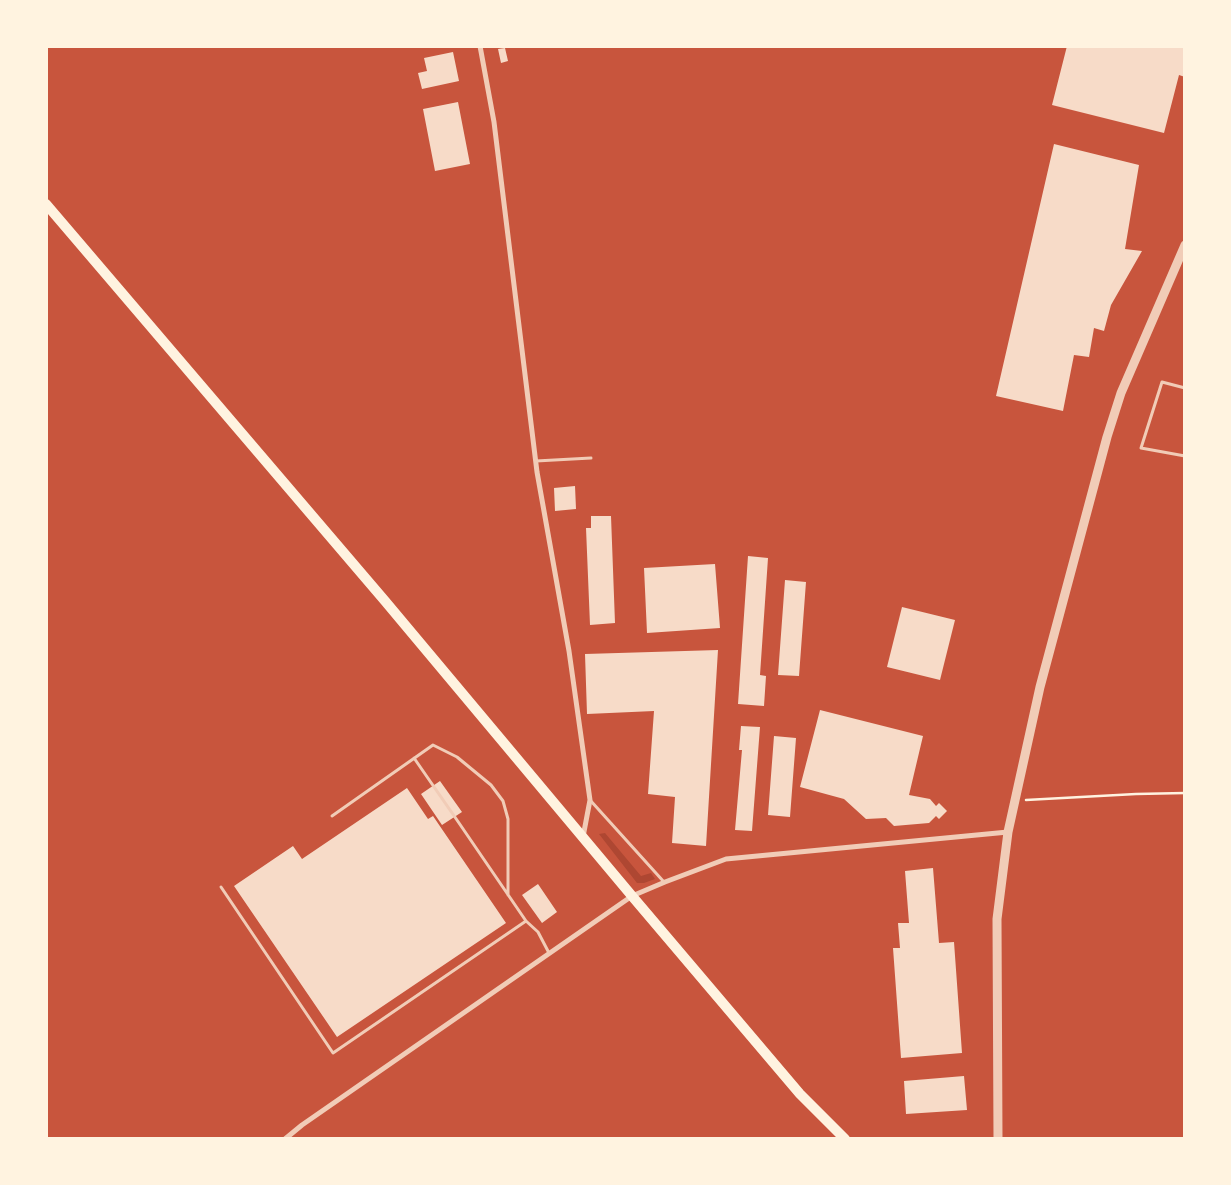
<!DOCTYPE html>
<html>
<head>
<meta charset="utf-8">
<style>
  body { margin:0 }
  #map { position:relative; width:1231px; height:1185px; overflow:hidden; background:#c8553d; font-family:"Sofia Sans Condensed",sans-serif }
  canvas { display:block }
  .frame { position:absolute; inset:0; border:48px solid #fff3e0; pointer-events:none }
</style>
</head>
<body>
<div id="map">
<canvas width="1231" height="1185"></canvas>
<div class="frame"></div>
</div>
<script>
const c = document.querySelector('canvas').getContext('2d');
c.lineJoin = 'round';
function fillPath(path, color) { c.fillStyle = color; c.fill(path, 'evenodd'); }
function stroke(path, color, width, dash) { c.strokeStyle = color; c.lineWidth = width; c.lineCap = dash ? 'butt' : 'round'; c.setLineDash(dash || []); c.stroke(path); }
fillPath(new Path2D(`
  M605,833L641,876L651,873L655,879L644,883H637L599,834Z`), '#ae4732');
fillPath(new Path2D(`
  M1067,46H1185V77L1179,75L1164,133L1052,105Z
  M505,48L508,61L501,63L498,49Z
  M453,52L459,81L422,89L418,73L427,71L424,58Z
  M458,102L470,164L435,171L423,109Z
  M1054,144L1139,165L1125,249L1142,251L1111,305L1104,331L1094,328L1089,357L1074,355L1063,411L996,396Z
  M575,486L576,509L555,511L554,488Z
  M591,516H611L615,623L590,625L586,528H591Z
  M748,556L768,558L760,675L766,676L764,706L738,704Z
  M715,564L720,628L647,633L644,568Z
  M785,580L806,582L799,676L778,675Z
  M902,607L955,620L940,680L887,667Z
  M718,650L706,846L672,843L675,797L648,794L654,711L587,714L585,654Z
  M820,710L923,736L909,795L930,799L936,806L939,803L947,811L939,819L936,816L929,823L894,826L886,818L866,819L844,799L800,787Z
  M741,726L760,727L752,831L735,830L742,750H739Z
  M774,736L796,738L790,817L768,815Z
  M440,781L462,812L442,825L421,794Z
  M407,788L428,819L433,816L506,923L337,1037L234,886L293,846L302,859Z
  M933,868L939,943L954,942L962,1053L901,1058L893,948H900L898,923H909L905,871Z
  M538,884L557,912L542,923L522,895Z
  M964,1076L967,1110L906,1114L904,1081Z`), '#f7dbc8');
stroke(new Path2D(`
  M1026,800L1136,794L1185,793`), '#fff3e0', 2.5);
stroke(new Path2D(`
  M1185,388L1162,382L1141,448L1185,456
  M536,461L591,458
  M414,758L459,823L526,921
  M590,800L664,882
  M332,816L433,745L457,757L491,785L503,801L508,819V895
  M221,887L333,1053L526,921L538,932L549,953`), '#f1ccb7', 3);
stroke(new Path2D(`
  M480,46L494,122L537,472L569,651L590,800L583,837
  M285,1139L302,1125L632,896L665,882L726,859L1008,832`), '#f1ccb7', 5);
stroke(new Path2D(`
  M998,1139L997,919L1008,832L1040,687L1107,437L1121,393L1185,245`), '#f1ccb7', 9);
stroke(new Path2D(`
  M46,204L385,601L632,896L800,1094L845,1139`), '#fff3e0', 10);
</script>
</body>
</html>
